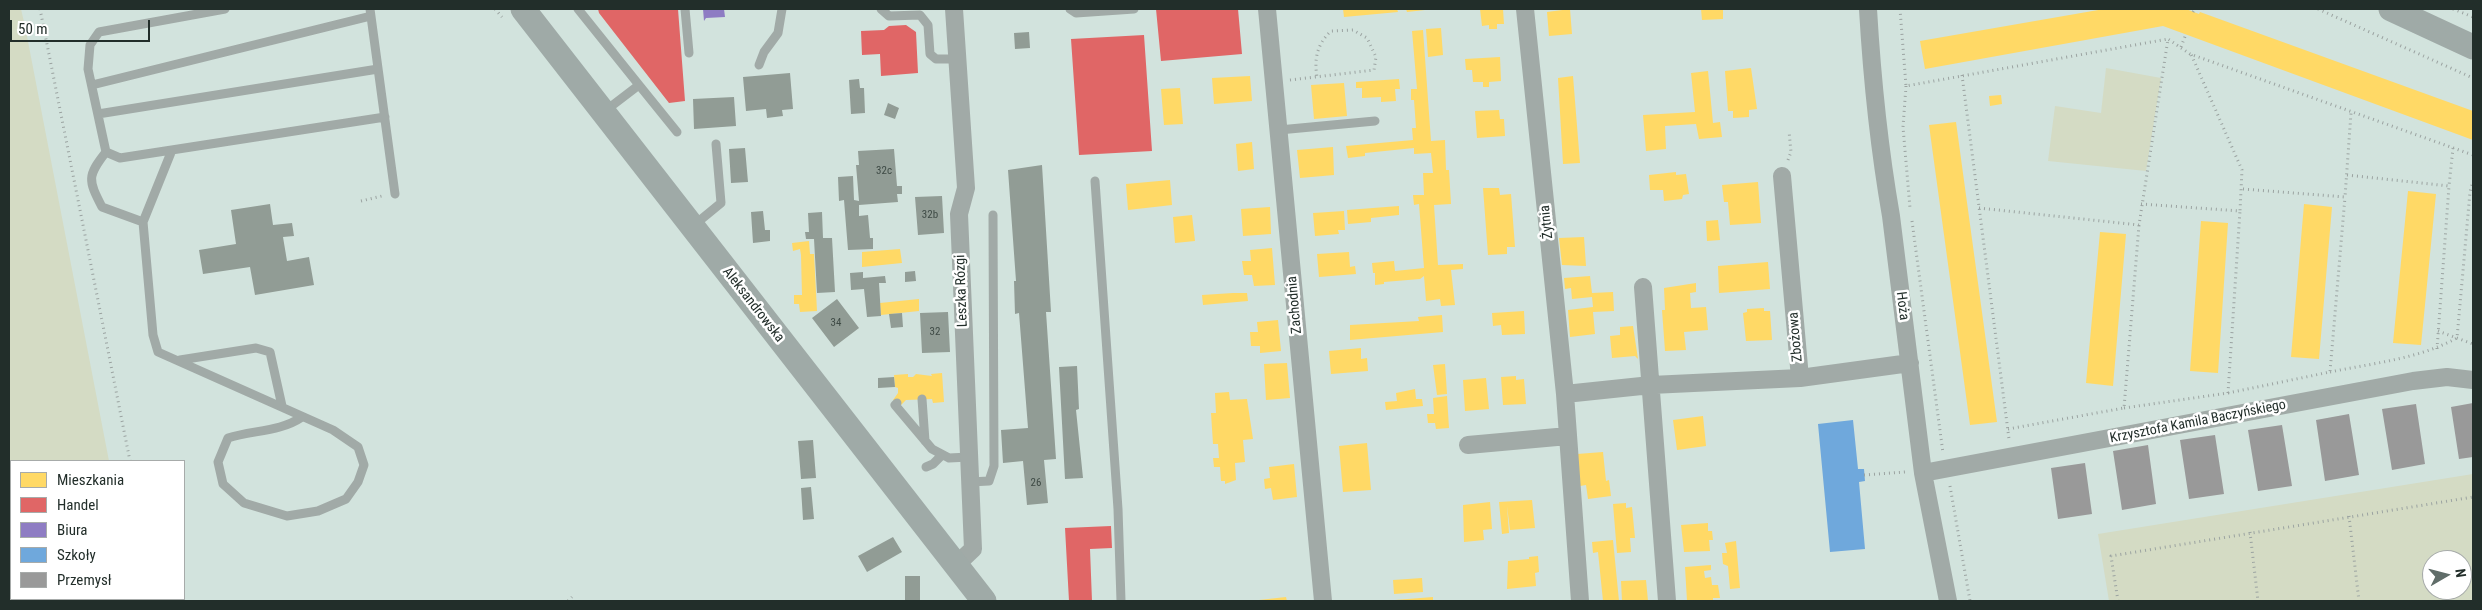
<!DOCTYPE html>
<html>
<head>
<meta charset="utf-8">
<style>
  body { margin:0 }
  #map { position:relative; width:2482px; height:610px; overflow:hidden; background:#d2e3dd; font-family:"Roboto Condensed",sans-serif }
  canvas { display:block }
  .frame { position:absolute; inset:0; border:10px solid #222e2a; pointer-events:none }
  .legend { position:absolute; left:10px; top:460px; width:175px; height:140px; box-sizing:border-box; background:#fff; border:1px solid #a7abaa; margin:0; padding:6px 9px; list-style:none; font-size:15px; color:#222e2a }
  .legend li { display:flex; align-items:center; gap:10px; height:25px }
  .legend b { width:25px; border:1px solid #a7abaa }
  .north { position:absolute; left:2422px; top:550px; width:50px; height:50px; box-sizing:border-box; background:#fff; border:1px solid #a7abaa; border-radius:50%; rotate:82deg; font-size:14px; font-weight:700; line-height:20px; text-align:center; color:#222e2a }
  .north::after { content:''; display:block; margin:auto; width:18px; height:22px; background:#606d69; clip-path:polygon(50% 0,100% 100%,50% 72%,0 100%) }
  .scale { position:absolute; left:10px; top:20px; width:140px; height:22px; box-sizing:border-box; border:2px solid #222e2a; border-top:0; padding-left:6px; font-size:15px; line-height:18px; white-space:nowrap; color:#222e2a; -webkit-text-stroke:4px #fff; paint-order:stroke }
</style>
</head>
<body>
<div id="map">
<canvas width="2482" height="610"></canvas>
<div class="frame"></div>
<ul class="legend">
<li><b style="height:14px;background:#ffd966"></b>Mieszkania</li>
<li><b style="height:14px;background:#e06666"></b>Handel</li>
<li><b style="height:14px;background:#8e7cc3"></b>Biura</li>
<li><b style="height:14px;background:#6fa8dc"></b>Szkoły</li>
<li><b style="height:14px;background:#999"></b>Przemysł</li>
</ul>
<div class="north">N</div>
<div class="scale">50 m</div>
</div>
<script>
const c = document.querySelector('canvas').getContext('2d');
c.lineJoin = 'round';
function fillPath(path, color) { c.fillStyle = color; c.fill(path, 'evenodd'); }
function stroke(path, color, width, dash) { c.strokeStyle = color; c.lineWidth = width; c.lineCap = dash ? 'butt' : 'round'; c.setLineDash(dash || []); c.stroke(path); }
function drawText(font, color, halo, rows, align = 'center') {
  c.font = font + ' "Roboto Condensed",sans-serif'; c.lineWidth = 5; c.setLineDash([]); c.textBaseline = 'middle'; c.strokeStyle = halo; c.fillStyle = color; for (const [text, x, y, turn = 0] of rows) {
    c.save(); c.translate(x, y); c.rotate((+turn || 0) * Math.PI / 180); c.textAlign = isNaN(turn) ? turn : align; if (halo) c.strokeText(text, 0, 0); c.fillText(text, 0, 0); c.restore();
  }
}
fillPath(new Path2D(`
  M9,9H21L25,26L109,461H11V599H142L143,601H9Z
  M2106,68L2161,78L2146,171L2048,161L2055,106L2101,113Z
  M2473,474V601H2109L2098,534ZM2432,560H2462V590H2432Z`), '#d4dbc4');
fillPath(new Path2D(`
  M1343,9H1397L1398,12L1344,17Z
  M1406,9H1425V10L1407,12Z
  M1480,9H1503L1504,24H1497V29H1489V25L1482,26Z
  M1570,9L1572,34L1549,36L1547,12Z
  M1701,9H1723V19L1702,20Z
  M2104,9H2186L2199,14L2200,12L2473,111V140L2163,26L1925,69L1920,41Z
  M1441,28L1443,55L1428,57L1426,29Z
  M1423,30L1431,141L1445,140L1446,170H1449L1451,204L1434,205L1438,265L1463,264V269L1451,270L1455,305L1441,306L1440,299L1426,301L1424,276L1420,279L1384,282V284L1375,285V273H1373L1372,263L1394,261L1395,271L1424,268L1419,204L1414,205L1413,195H1424L1423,173H1433L1431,153L1414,154V148L1365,153V156L1348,158L1346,146L1413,140L1412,128H1416L1414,100H1411V89H1417L1412,31Z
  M1500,57L1501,81L1489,82V87H1483V82H1473L1472,70H1466L1465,59Z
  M1751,68L1757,109L1749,110V117L1733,118V111H1728L1725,71Z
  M1708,71L1713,123L1720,122L1722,137L1699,139L1696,124L1665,126L1666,149L1646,151L1643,115L1695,112L1691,73Z
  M1250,76L1252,101L1214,104L1212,78Z
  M1573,76L1580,163L1563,164L1558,78Z
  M1399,79L1400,89H1395L1396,101L1381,102V97L1362,98V88H1356V82Z
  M1344,83L1347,116L1314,119L1311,85Z
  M1180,88L1183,124L1164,125L1161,89Z
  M2001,95L2002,104L1990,106L1989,96Z
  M1499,110L1500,119H1504L1505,136L1477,138L1475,111Z
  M1956,122L1997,422L1970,425L1929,125Z
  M1252,142L1254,169L1238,171L1236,144Z
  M1333,147L1334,175L1300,178L1297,150Z
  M1676,172V175L1686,174L1689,194L1683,195L1682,199L1664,201L1663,190H1650L1649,175Z
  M1170,180L1172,205L1128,210L1126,184Z
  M1758,182L1761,223L1730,225L1728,202H1724L1722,185Z
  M1483,188H1499L1500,195L1511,194L1515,247H1507V254L1488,255Z
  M2408,191L2436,194L2421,345L2393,343Z
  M2304,204L2332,207L2319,359L2291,357Z
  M1399,206V215L1371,218V222L1348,224L1347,210Z
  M1270,207L1271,234L1243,236L1241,209Z
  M1344,211L1345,230H1338L1339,234L1315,236L1313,213Z
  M1192,215L1195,241L1175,243L1173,217Z
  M1718,220L1720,240L1707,241L1706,221Z
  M2201,221L2228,223L2218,373L2190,371Z
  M2100,232L2126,234L2113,386L2086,383Z
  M1584,237L1586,266L1562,265L1559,238Z
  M809,241L810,254H814L817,311L800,312L799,304H794V295H802L801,255L800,249L793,251L792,243Z
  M1272,248L1275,285L1254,286L1252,275H1244L1242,261H1251L1250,250Z
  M900,249L902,263L862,267V252Z
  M1349,252L1350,267L1355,266L1356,274L1319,277L1317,254Z
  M1768,262L1770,289L1719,293L1718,266Z
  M1590,276L1592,293L1613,292L1614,311L1593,312L1595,334L1570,337L1568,310L1593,307L1592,297L1572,299L1571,288L1565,289L1564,278Z
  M1696,283V292L1690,293L1691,308L1706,307L1708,330L1684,332L1686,350L1665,351L1662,310H1665L1664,288Z
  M1233,293H1247L1248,301L1203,305L1202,295Z
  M919,299V311L881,315L880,303Z
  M1764,308V311H1770L1772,340L1746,341L1743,313L1747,312V309Z
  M1524,311L1525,334L1502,335L1501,325L1493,326L1492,313Z
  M1442,315L1443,332L1350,340V325L1419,321L1418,317Z
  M1278,320L1281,351L1260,353V346H1251L1250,332H1258L1257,322Z
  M1633,326L1638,359L1635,356L1612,358L1610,336L1620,335V327Z
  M1361,348V359L1367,358L1368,371L1331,374L1329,351Z
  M1287,363L1290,398L1266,400L1264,364Z
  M1445,364L1447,394L1437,395L1433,365Z
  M942,373L944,402L933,403L932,399L906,400L900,406L893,400L898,393V388L895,387L894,375L908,374V377H913L916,374L932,376L931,374Z
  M1516,376V380L1524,379L1526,404L1503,405L1501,377Z
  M1486,378L1489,409L1465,411L1463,380Z
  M1415,389L1416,399H1422L1423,406L1386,410L1385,402L1397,401L1396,393Z
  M1229,392L1230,400L1247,399L1253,439L1243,440L1245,462L1235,463L1236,480L1225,484V481H1221L1220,467H1214L1213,458H1219L1218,444H1213L1211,413H1216L1215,393Z
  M1447,396L1449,428L1436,429L1435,423H1428L1427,414H1434L1433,398Z
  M1703,416L1706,446L1677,450L1673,420Z
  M1367,443L1371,490L1343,492L1339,446Z
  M1603,452L1606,481L1609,480L1611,496L1588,499L1586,485L1580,486L1577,454Z
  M1294,464L1297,497L1273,500L1271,488L1265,489L1264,479L1270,478L1269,467Z
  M1532,500L1535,528L1510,530L1507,506L1509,533L1502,534L1499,502Z
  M1490,502L1492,529L1483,530L1484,540L1464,542L1463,505Z
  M1626,503V508L1632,507L1635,538H1630L1631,552L1617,553L1613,504Z
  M1708,523V531H1712L1713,540H1709L1710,551L1684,552L1681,525Z
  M1613,540L1619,601H1603L1598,552L1593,553L1592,542Z
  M1736,541L1740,588L1730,589L1728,566L1723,564L1722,553H1727L1725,543Z
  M1538,556L1539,572L1535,573L1536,586L1507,589L1508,561L1529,559V557Z
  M1711,565V570L1704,571L1705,578L1711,577L1712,585H1718L1720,598H1713V601H1687L1685,567Z
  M1422,578L1423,592L1394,594L1393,580Z
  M1646,580L1648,601H1622L1621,581Z
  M1286,597L1287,601H1259V600Z
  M1433,597V601H1395V600Z`), '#ffd966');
fillPath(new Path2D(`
  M598,9H678L685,101L669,103L599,13Z
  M1156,9H1238L1242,54L1161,61Z
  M906,25L916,32L918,73L881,76L880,54L862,55L861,31L884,30L889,26Z
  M1144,35L1152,151L1079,155L1071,39Z
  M1111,526L1112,548L1090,549L1092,601H1069L1065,528Z`), '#e06666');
fillPath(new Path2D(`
  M703,9H724L725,17L706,18L704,21Z`), '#8e7cc3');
fillPath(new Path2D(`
  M1853,420L1858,469H1864L1865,481L1859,482L1865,549L1830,552L1818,424Z`), '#6fa8dc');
fillPath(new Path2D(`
  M2473,403V457L2459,459L2451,407Z
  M2416,404L2425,464L2392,470L2382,409Z
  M2349,414L2359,475L2325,481L2316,420Z
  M2282,425L2292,486L2258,491L2248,430Z
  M2215,435L2224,494L2189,499L2180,440Z
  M2148,445L2156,504L2122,510L2113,451Z
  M2085,463L2092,514L2058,519L2051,468Z`), '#999');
fillPath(new Path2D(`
  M1029,32L1030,48L1015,49L1014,33Z
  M790,73L793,109L782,110L783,116L767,118L766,109L746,111L743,77Z
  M859,79L860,88H864L865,113L851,114L849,80Z
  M734,97L736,126L694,129L693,99Z
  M888,103L899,108L895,119L884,115Z
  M745,148L748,182L731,183L729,149Z
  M894,149L897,186H902V194H897L898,202L859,205V216L868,215L870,238H873V249L848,250L844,200L839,201L838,177L853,176L854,200L859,201L856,165H859L858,151Z
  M1042,165L1051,312H1046L1056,459L1044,460L1048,503L1027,505L1023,461L1003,463L1001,430L1028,428L1019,313L1015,314L1014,281H1016L1008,170Z
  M942,196L944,233L918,235L915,197Z
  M270,204L273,225L292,223L294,236L283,237L287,261L309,257L314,285L255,295L250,267L203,274L199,250L236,244L231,210Z
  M763,211L765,230H770V241L753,243L751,212Z
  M822,212L823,238H832L835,292L817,293L814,239H806L805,232H809L808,213Z
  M915,271L916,281L905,282V272Z
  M863,272V278L885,276L886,283H879L881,316L867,317L864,289L851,290L850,273Z
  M837,299L859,328L834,347L812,318Z
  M948,312L950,352L922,353L920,313Z
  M902,313L903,327L891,328L889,314Z
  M1077,366L1079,409L1076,410L1083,478L1065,479L1059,367Z
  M894,377L895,387L878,388V378Z
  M813,440L816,478L801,479L798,441Z
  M811,487L814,519L803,520L801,488Z
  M893,537L902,552L867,572L858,556Z
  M905,576H920V601H905Z`), '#919c95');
stroke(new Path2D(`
  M40,9L130,461
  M495,9L502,17
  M1900,9L1906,86L2168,39
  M2318,9L2473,78
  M2453,9L2473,17
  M2193,12L2195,9
  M2181,47L2186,34
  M1962,75L2009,439
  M1290,80L1374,70L1376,57L1367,38L1353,30L1331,31C1317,44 1314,59 1317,77
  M1906,86L1903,127L1910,208
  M1788,160L1791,152L1789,131
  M2347,175L2449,186L2453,148
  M2243,189L2345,197L2351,113
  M361,201L382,196
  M2141,204L2240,211L2242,170L2191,54
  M1979,208L2139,225L2168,39L2190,54L2473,155
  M1912,221L1943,453
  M2438,331L2473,344
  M2437,349L2449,186
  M2330,372C2374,363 2418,359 2457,338L2470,192L2473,181
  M2228,393L2330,372L2345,197
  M2124,408L2228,393L2240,211
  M2008,429L2124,408L2139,225
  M1864,475L1905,472
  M1950,486L1970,601
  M2349,516L2359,601
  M2250,532L2258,601
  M164,599L165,601
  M568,601L572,597
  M2118,601L2111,556L2473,497`), '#9ba3a1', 3, [1, 4]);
stroke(new Path2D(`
  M225,9L99,32L90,45L88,69L106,152L120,158L385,117
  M370,9L395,194
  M578,9L639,85L605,111
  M685,9L689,53
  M881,9L889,16L920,15L928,25L930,54L936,59H958
  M1070,9L1076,13L1134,9
  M759,65L764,52L778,33L782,9
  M92,85L371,16
  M639,85L677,132
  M98,114L378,69
  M1279,130L1375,121
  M172,150L143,222L153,335L158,352L333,430L358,447L364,465L358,482L346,499L318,511L287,516L244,503L223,484L218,462L228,438C253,430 280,432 302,417
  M106,152C87,176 88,180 102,207L143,222
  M1095,181L1118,509L1121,601
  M693,226L721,203L716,144
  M180,360L256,348L270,352L282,406
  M922,399L925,441
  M897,403L895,405L932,449L949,458L969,457
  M926,467L933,464L942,455
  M970,482L989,481L994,466L993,215`), '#a1aaa7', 9);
stroke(new Path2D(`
  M954,9L966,188L959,214L973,549L955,566
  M1267,9L1323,601
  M1525,9L1565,394L1580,601
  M1868,9C1872,78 1879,147 1891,216L1923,473L1948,601
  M1782,176L1800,378
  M1643,287L1667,601
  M1565,394L1651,385L1800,378L1910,363
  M1468,445L1568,436
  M1923,473L2413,381L2447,377L2473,380`), '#a1aaa7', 18);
stroke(new Path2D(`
  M523,9L984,601
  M2391,9L2473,47`), '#9faaa7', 25);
drawText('11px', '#3e4a45', null, [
  ["32c",884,171],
  ["32b",930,215],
  ["34",836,323],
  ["32",935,332],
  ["26",1036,483]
]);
drawText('14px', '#222e2a', '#fff', [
  ["Żytnia",1547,222,-96],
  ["Leszka Rózgi",962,291,-92],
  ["Aleksandrowska",753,305,52],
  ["Zachodnia",1295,305,-95],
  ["Hoża",1902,306,83],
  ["Zbożowa",1796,337,-95],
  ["Krzysztofa Kamila Baczyńskiego",2198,422,-11]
]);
</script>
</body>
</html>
